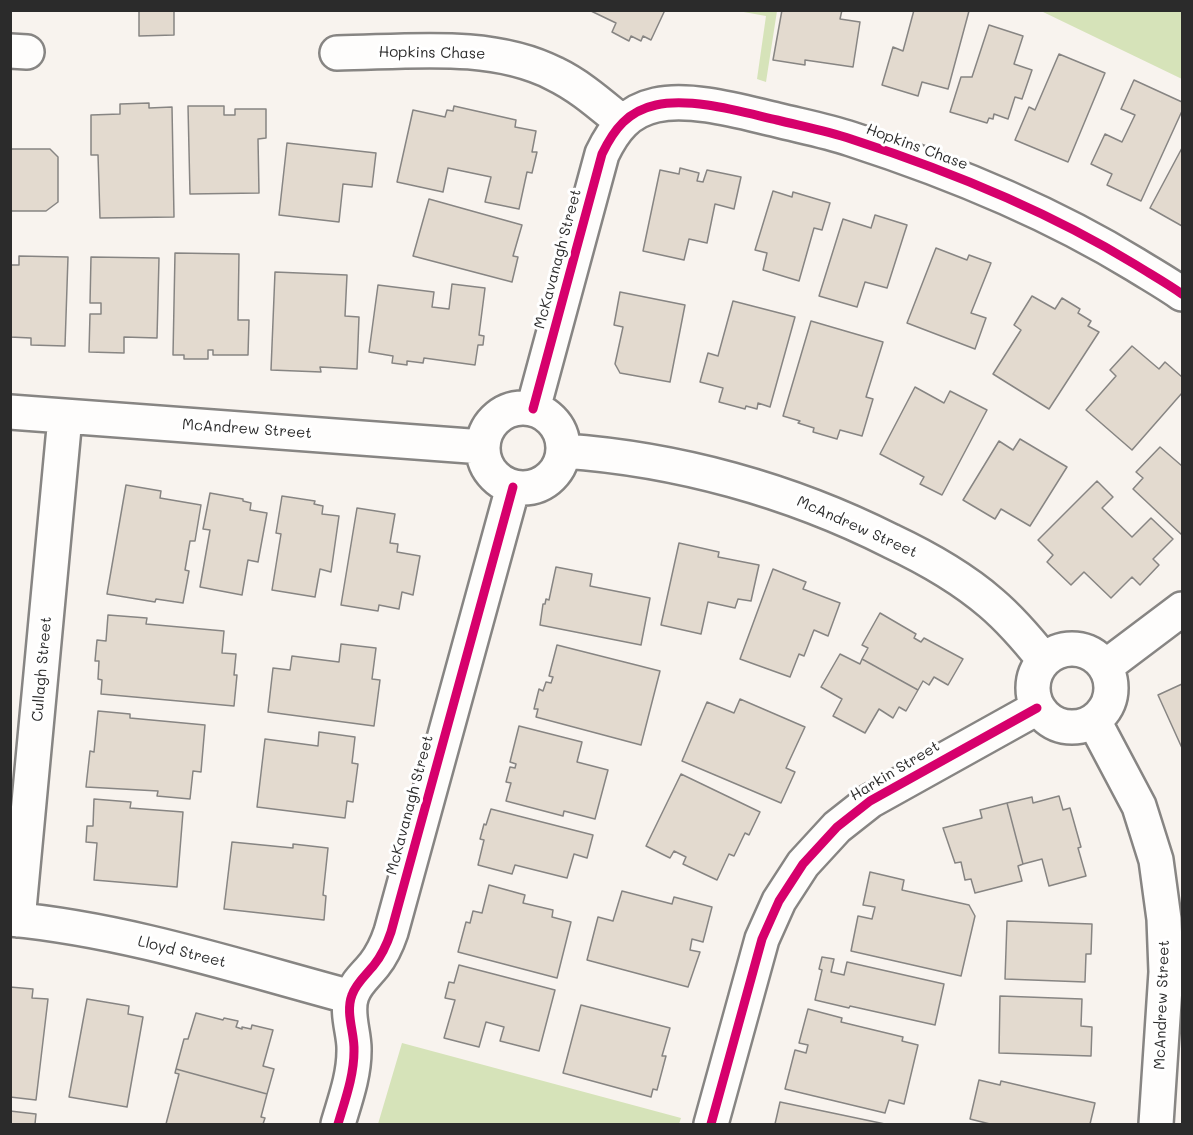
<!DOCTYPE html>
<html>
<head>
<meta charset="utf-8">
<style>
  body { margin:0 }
  #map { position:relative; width:1193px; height:1135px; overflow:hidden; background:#f8f3ee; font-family:Mali,sans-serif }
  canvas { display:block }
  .frame { position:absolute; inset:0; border:12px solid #2b2b2b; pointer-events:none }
</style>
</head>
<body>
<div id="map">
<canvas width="1193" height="1135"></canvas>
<div class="frame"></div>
</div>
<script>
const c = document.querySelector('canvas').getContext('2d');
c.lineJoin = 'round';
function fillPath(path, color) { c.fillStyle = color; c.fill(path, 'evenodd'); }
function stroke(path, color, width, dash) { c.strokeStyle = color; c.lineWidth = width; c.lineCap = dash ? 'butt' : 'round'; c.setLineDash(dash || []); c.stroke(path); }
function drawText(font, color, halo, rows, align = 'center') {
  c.font = font + ' Mali,sans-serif'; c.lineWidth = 6; c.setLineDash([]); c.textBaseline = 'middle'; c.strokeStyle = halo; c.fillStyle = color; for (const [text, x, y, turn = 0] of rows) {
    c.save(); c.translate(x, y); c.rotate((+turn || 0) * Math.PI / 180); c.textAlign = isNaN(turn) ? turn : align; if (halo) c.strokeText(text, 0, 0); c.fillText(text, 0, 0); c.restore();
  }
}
fillPath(new Path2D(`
  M738,11H777L766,82L757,79L766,16Z
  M1041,11H1182V79Z
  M402,1043L681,1118L679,1124H378Z`), '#d6e3b9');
const building = new Path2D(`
  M139,10H174V35L139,36Z
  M665,10L651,40L643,36L641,41L631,36L629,41L612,32L616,23L591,11Z
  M782,10H842L840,19L860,22L853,67L805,60V65L773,60Z
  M914,10L969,11L948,89L922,82L918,96L882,85L893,47L903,51Z
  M989,25L1023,36L1014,64L1032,70L1022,99L1015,97L1008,119L994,114L993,119L989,118L987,123L950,112L961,77H972Z
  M1059,54L1105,73L1068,162L1015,140L1029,107L1035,110Z
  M1134,80L1182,102V111L1141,201L1107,185L1112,174L1091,164L1105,134L1122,142L1135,115L1121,109Z
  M149,103V108L172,107L174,217L100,218L98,155H91V115L120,114V104Z
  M188,106H224V115H235V109H266V138L258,139L259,193L190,194Z
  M454,106L516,120L515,127L536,131L532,152H537L532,173L527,172L519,209L485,202L491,177L448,168L443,192L397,182L413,110L445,117L447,110L453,111Z
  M287,143L376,153L372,187L343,184L339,222L279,215Z
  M1182,148V226L1150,208Z
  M10,149H50L58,157V202L46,211H10Z
  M680,168L699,173L697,181L703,182L707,170L741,177L734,209L715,204L707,243L689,239L684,260L643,251L660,170L679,174Z
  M773,191L792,197L793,192L830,203L822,230L814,228L799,281L763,270L767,253L755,250Z
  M429,199L522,225L513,256L518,257L512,282L413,256Z
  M875,215L907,225L887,288L865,282L857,307L819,296L843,219L871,228Z
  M936,248L967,260L969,255L991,263L971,313L986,318L975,349L907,323Z
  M175,253L239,254L238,320H249L248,355H213V350H208V359H184V355H173Z
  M19,256L68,257L65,346L31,345V338L10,337V265H19Z
  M91,257L159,258L157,338L124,337V353L89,352L90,314H101V303H90Z
  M275,272L347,275L345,316L359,317L357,369L320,367L321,372L271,370Z
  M452,284L485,288L479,335L484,336L483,345H478L475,365L424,358L423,363L407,361V365L392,363L393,356L369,352L378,285L434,292L432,307L449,309Z
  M620,292L685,305L670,382L620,373L615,364L623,327L614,325Z
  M1032,296L1055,309L1062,298L1080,309L1078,313L1091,321L1088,326L1099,332L1049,409L993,374L1021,330L1014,325Z
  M733,301L795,317L770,407L758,403L757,409L746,406L745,409L719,402L723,388L700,382L708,353L718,356Z
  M811,321L883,342L866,397L873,399L862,436L840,430L837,439L813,432L814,428L798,423L800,421L783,416Z
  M1132,346L1159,369L1165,362L1182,377V393L1132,450L1086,410L1116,376L1110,370Z
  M915,387L944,403L950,391L987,410L942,495L920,484L924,477L880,454Z
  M1020,439L1067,467L1030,526L1001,509L995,519L963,500L999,441L1013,450Z
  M1160,447L1182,466V535L1133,489L1143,478L1136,472Z
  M1097,481L1113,497L1102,508L1132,537L1151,518L1173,539L1153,559L1159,565L1140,585L1132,577L1111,598L1084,572L1071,585L1047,562L1053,555L1038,540Z
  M126,485L161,491L160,498L201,505L195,541H190L185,570L189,571L183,603L156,599L155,602L107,594Z
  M210,493L243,499V501L251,503L250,510L267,513L258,562L248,560L242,595L200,587L210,530L203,529Z
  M282,496L315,501L314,504L323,506L322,514L339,516L331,572L320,569L315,597L272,590L281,534L276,533Z
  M357,508L395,514L390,543L398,544L397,552L420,556L413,595L402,592L399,609L379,605L378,611L341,605Z
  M679,543L719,552L718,557L759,565L751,601L738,599L735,608L708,602L701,634L661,625Z
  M556,567L592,574L590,586L650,598L641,645L540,625L543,604H545L546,599L549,600Z
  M773,569L806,582L803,589L840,603L828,636L814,630L804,656L799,654L790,677L740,659Z
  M880,613L916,634L914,638L921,642L924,638L963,659L948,685L934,677L929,685L923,681L918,690L862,659L868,648L862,645Z
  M108,615L147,618L146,624L224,631L222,653L236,654L234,675H237L234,706L101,694L102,680L98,679L99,661H95L97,640L106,641Z
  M341,644L376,648L372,679L380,680L374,726L268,712L273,668L290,670L292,656L339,662Z
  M557,645L660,671L641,745L536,717L538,709H534L539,689L543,691L546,682L551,683L553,677L549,676Z
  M840,654L860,664L862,659L918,690L906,711L899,707L893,718L879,709L865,733L833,716L842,699L821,687Z
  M1182,684V748L1158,695Z
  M740,699L805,727L786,768L795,772L781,803L682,761L707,702L734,713Z
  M98,711L130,714V718L205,725L201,772L193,771L190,799L157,796L158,791L86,787L90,751L94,752Z
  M519,726L582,742L577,762L608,770L595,819L564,811L563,816L506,801L511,783L506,782L510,767L515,768L516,764L510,762Z
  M319,732L355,737L352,763L358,764L353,802L347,801L345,818L257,807L265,739L318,746Z
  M681,774L760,812L749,835L745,833L734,856L729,854L717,880L683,864L686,857L674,851L670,858L646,846Z
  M1059,796L1063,810L1070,808L1081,847L1078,848L1086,876L1049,886L1042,859L1023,864L1007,803L1032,797L1033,803Z
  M94,799L131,802L130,808L183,812L177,887L94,880L97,843L86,842L87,826H93Z
  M1007,803L1023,864L1018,866L1022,881L975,893L971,879L965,880L961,862L955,863L943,828L982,818L980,810Z
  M491,809L593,835L587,858L574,854L567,878L515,865L512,874L478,865L484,840L480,839L484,824L486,825Z
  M232,842L293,848V844L328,848L323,895L326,896L324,920L224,909Z
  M870,872L904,880L902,890L969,905L975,916L961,976L851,951L858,916L872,919L875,907L863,905Z
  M489,885L525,895L523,903L553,910L552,917L571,922L557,978L458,952L466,922L470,923L473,911L482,913Z
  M622,891L672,904L674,897L712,907L703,942L692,939L690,950L700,952L688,987L587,960L598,917L613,921Z
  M1007,921L1092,924L1091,954H1086L1085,982L1005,979Z
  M822,957L834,959L831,972L844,975L847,962L944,984L935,1025L850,1006L849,1008L815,1000L822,970L819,969Z
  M459,965L555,990L539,1051L500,1041L504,1027L486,1022L479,1047L444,1038L455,1000L445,998L449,982L454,983Z
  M10,987L33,989L32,998L48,999L36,1100L10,1097Z
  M1000,996L1082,999L1081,1026L1092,1027L1091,1056L999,1053Z
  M87,999L129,1006L128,1014L143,1017L127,1107L69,1097Z
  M581,1005L670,1028L662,1056H666L657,1090L653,1089L651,1097L563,1073Z
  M808,1009L842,1018L841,1022L903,1037L902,1041L918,1045L904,1104L889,1100L885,1113L785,1089L795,1050L806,1053L808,1045L799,1043Z
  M196,1013L223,1020L224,1018L238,1021L236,1027L242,1029V1027L251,1029L252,1025L273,1030L263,1066L274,1069L267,1094L176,1069L184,1039H188Z
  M176,1069L267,1094L261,1117L265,1118L263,1124H166L179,1074L175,1073Z
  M979,1080L1000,1085L1001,1081L1095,1103L1090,1124H990L970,1119Z
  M780,1102L885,1124H775Z
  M10,1111L36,1114L35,1124H10Z`);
fillPath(building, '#e3dacf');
stroke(building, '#878583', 1.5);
const minor = new Path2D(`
  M10,51L27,52
  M337,53C408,52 491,41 555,74C580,86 601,105 622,122
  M483 448a40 40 0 1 1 80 0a40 40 0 1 1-80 0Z
  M533,409L602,154C614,129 628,111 656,105C691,97 742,112 777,120C801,126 827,131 851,139C950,171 1048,211 1136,265C1152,275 1168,284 1182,294
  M10,412L483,447
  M564,451C677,459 790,490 891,541C927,558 961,577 991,603C1011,620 1028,640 1044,660
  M1033 688a39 39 0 1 1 78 0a39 39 0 1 1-78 0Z
  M1105,667L1182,609
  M1094,721L1139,806L1156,860L1164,919L1166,972L1156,1124
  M10,919C127,930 239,967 351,997
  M18,920L65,417
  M338,1124C345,1100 354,1076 354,1051C355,1034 345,1013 352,995C356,983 366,975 374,965C382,955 387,944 391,932L513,487
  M711,1124L762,939L779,901L803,864L837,827L870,801L1037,708`);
stroke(minor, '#878583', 38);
stroke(minor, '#fefdfc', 33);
stroke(new Path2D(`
  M533,409L602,154C614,129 628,111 656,105C691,97 742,112 777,120C801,126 827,131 851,139C950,171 1048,211 1136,265C1152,275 1168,284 1182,294
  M338,1124C345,1100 354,1076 354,1051C355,1034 345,1013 352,995C356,983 366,975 374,965C382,955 387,944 391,932L513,487
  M711,1124L762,939L779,901L803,864L837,827L870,801L1037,708`), '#d6006c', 9);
drawText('15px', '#2b2b2b', '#fff', [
  ["Hopkins Chase",432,53,1],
  ["Hopkins Chase",917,147,20],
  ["McKavanagh Street",558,259,-75],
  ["McAndrew Street",247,429,4],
  ["McAndrew Street",857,527,24],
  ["Cullagh Street",42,669,-85],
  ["Harkin Street",895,771,-31],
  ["McKavanagh Street",410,805,-75],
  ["Lloyd Street",182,952,14],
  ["McAndrew Street",1162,1005,-88]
]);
</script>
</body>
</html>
